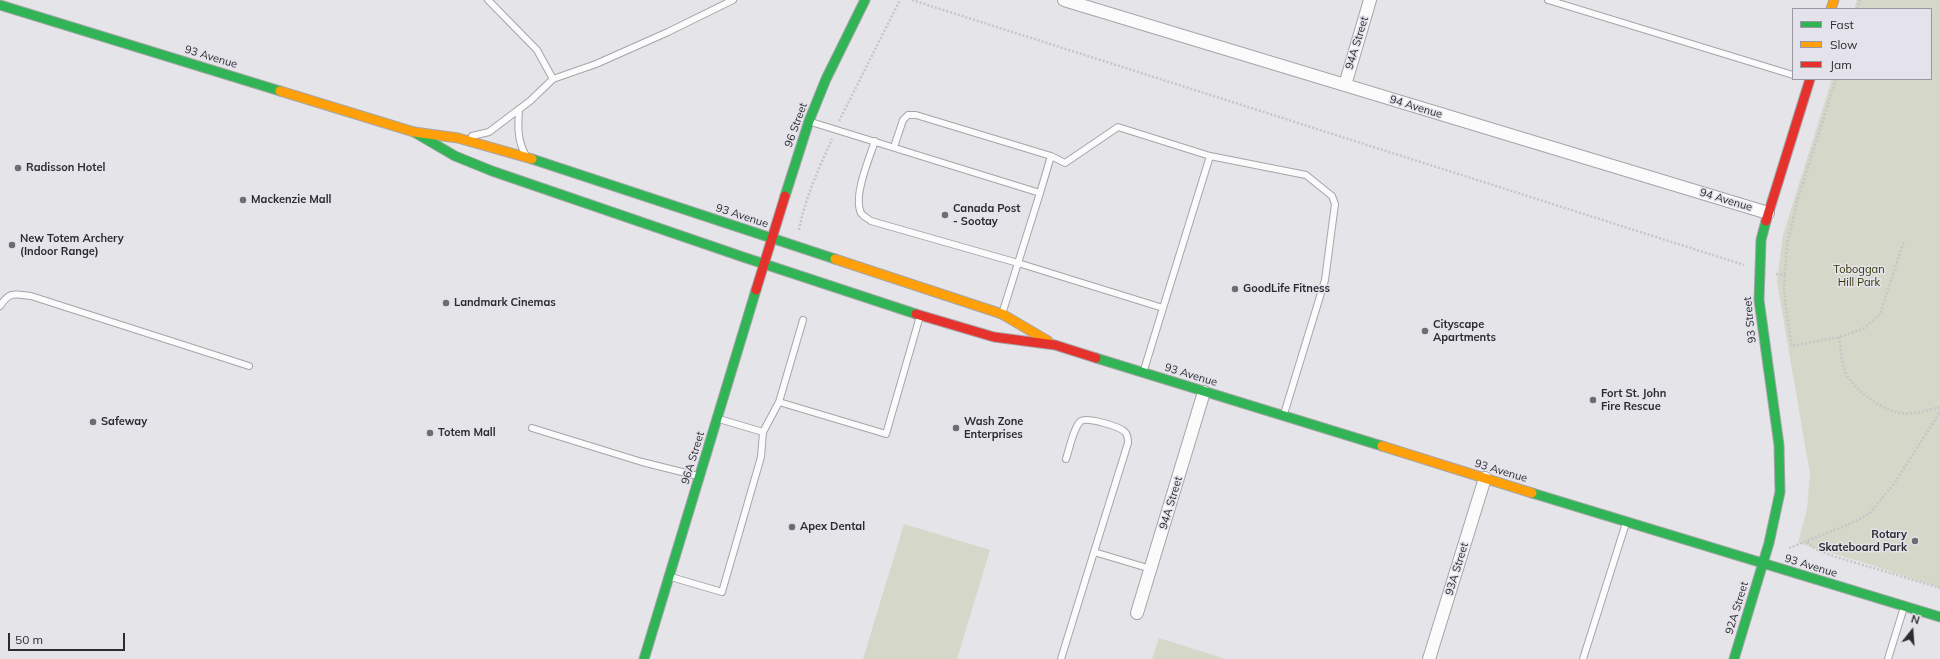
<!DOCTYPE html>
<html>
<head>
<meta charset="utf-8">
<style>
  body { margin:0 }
  #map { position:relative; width:1940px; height:659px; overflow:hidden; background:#e5e4e9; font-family:Mulish,sans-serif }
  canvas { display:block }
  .legend { position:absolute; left:1792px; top:8px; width:140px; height:72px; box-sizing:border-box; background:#e4e2eb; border:1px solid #9a99a0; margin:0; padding:5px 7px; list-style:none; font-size:12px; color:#2c2b2f }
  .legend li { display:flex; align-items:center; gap:8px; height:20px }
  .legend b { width:20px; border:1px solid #9a99a0 }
  .north { position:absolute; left:1892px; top:611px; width:40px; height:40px; -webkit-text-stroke:3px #e4e2eb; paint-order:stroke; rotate:17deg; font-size:11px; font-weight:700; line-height:16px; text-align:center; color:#2c2b2f }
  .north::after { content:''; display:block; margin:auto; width:14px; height:18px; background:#2c2b2f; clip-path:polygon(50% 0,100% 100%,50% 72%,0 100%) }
  .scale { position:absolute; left:8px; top:633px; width:117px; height:18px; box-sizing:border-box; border:2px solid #2c2b2f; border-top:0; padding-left:5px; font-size:12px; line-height:14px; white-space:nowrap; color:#2c2b2f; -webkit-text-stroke:3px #e4e2eb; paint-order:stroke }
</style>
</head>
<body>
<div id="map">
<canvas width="1940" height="659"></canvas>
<ul class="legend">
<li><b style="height:5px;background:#30b455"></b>Fast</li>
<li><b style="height:5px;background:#ff9f0a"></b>Slow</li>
<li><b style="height:5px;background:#e5322d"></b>Jam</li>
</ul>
<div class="north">N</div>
<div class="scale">50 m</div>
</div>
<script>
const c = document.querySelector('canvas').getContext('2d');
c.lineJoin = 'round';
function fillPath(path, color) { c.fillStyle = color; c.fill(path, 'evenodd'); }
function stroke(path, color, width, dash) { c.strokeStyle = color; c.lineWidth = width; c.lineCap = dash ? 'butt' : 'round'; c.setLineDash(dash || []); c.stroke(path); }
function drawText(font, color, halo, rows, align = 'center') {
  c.font = font + ' Mulish,sans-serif'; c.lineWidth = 3; c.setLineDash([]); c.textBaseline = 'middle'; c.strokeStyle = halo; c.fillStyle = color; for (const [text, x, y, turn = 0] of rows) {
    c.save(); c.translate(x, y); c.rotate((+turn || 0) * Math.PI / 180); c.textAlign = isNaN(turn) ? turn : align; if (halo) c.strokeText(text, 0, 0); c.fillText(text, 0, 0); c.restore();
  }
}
fillPath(new Path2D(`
  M1857,0H1940V588L1859,561L1798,543L1807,509L1810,474L1777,282L1783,235L1832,79H1931V9H1854Z
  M904,524L990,550L957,659H863Z
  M1159,638L1226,659H1152Z`), '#d5d7c8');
const lane = new Path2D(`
  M488,0L537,50L553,79
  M1548,0L1793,75
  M519,109C518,125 517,139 525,154
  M811,122L1040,193L1018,263L1163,308L1144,370
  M472,136L489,132L530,101L553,79L596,64L668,32L733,0
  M875,141C869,159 853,196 861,213C863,216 867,218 871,221L1018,263L1003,311
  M894,147L903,120L908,115H916L1051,156
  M1040,193L1051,156L1065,163L1118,127L1210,156
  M0,306C10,291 14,294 31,296L249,366
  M1163,308L1210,156L1306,175L1332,196L1335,204L1325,280L1284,414
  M803,320L779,402L886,434L920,316
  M719,419L763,432
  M532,428L642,462L698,476
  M1066,459C1069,450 1074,426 1081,421C1087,417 1119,426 1125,432C1128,435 1128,439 1128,443L1094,552
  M671,577L722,592L761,457L763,432L779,402
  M1061,659L1094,552L1151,569
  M1583,659L1626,523
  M1888,659L1904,607`);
const street = new Path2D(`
  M1064,0L1768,213
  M1345,85L1370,0
  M1137,613L1204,392
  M1429,659L1485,478`);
const fast = new Path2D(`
  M0,5L280,91
  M414,132L455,156L492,171L743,257L916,314
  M532,159L835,259
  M785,196L809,121L826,79L865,0
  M1096,358L1382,446
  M1532,493L1940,617
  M644,659L756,290
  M1734,659L1769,543L1780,492L1779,445L1759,300L1761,240L1766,221`);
const slow = new Path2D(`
  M1831,9L1834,0
  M280,91L414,132L458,138L532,159
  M835,259L1002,314L1048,341
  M1382,446L1532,493`);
const jam = new Path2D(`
  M1766,221L1810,79
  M756,290L785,196
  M916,314L994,337L1055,345L1096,358`);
stroke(lane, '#a5a5a8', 8);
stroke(street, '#a5a5a8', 14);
stroke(fast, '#a5a5a8', 11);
stroke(slow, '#a5a5a8', 11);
stroke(jam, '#a5a5a8', 11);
stroke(new Path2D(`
  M912,0L1744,265
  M1857,9L1860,0
  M1836,79L1797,202L1787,245L1784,289L1787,317L1792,346L1839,337L1863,329L1880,314L1904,241
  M839,121L900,0
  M799,230C805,198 819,168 832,139
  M1776,274L1787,276
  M1839,337C1841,348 1841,361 1845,371C1851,388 1883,411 1900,413C1914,415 1927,410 1940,407
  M1807,542L1815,549L1833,556L1940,588
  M1789,548L1845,526L1869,514L1894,484L1940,412`), '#c6c6c7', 2.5, [2, 2]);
stroke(lane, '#fbfbfc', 6);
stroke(street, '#fbfbfc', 12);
stroke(fast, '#30b455', 9);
stroke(slow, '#ff9f0a', 9);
stroke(jam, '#e5322d', 9);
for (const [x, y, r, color] of [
  [18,168,4,"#6d6c70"],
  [243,200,4,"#6d6c70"],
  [945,215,4,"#6d6c70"],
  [12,245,4,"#6d6c70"],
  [1235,289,4,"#6d6c70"],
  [446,303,4,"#6d6c70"],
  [1425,331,4,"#6d6c70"],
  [1593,400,4,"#6d6c70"],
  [93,422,4,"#6d6c70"],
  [956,428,4,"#6d6c70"],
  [430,433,4,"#6d6c70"],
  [792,527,4,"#6d6c70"],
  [1915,541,4,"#6d6c70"]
]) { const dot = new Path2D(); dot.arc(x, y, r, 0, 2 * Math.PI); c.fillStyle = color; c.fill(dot); stroke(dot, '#e4e2eb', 1.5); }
drawText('11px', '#2c2b2f', '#e4e2eb', [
  ["94A Street",1357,43,-73],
  ["93 Avenue",211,57,17],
  ["94 Avenue",1416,107,17],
  ["96 Street",796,125,-70],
  ["94 Avenue",1726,200,17],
  ["93 Avenue",742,216,18],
  ["93 Street",1750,320,-96],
  ["93 Avenue",1191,375,17],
  ["96A Street",693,458,-73],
  ["93 Avenue",1501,471,17],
  ["94A Street",1171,503,-73],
  ["93 Avenue",1811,566,17],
  ["93A Street",1457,569,-73],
  ["92A Street",1737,608,-73]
]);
drawText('bold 11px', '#2c2b2f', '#e4e2eb', [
  ["Radisson Hotel",26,168],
  ["Mackenzie Mall",251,200],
  ["Canada Post",953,209],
  ["- Sootay",953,222],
  ["New Totem Archery",20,239],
  ["(Indoor Range)",20,252],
  ["GoodLife Fitness",1243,289],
  ["Landmark Cinemas",454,303],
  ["Cityscape",1433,325],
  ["Apartments",1433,338],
  ["Fort St. John",1601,394],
  ["Fire Rescue",1601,407],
  ["Safeway",101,422],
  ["Wash Zone",964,422],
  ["Enterprises",964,435],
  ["Totem Mall",438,433],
  ["Apex Dental",800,527],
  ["Rotary",1907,535,"right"],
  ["Skateboard Park",1907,548,"right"]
], 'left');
drawText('11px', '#323500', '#e4e2eb', [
  ["Toboggan",1859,270],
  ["Hill Park",1859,283]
]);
</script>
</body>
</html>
